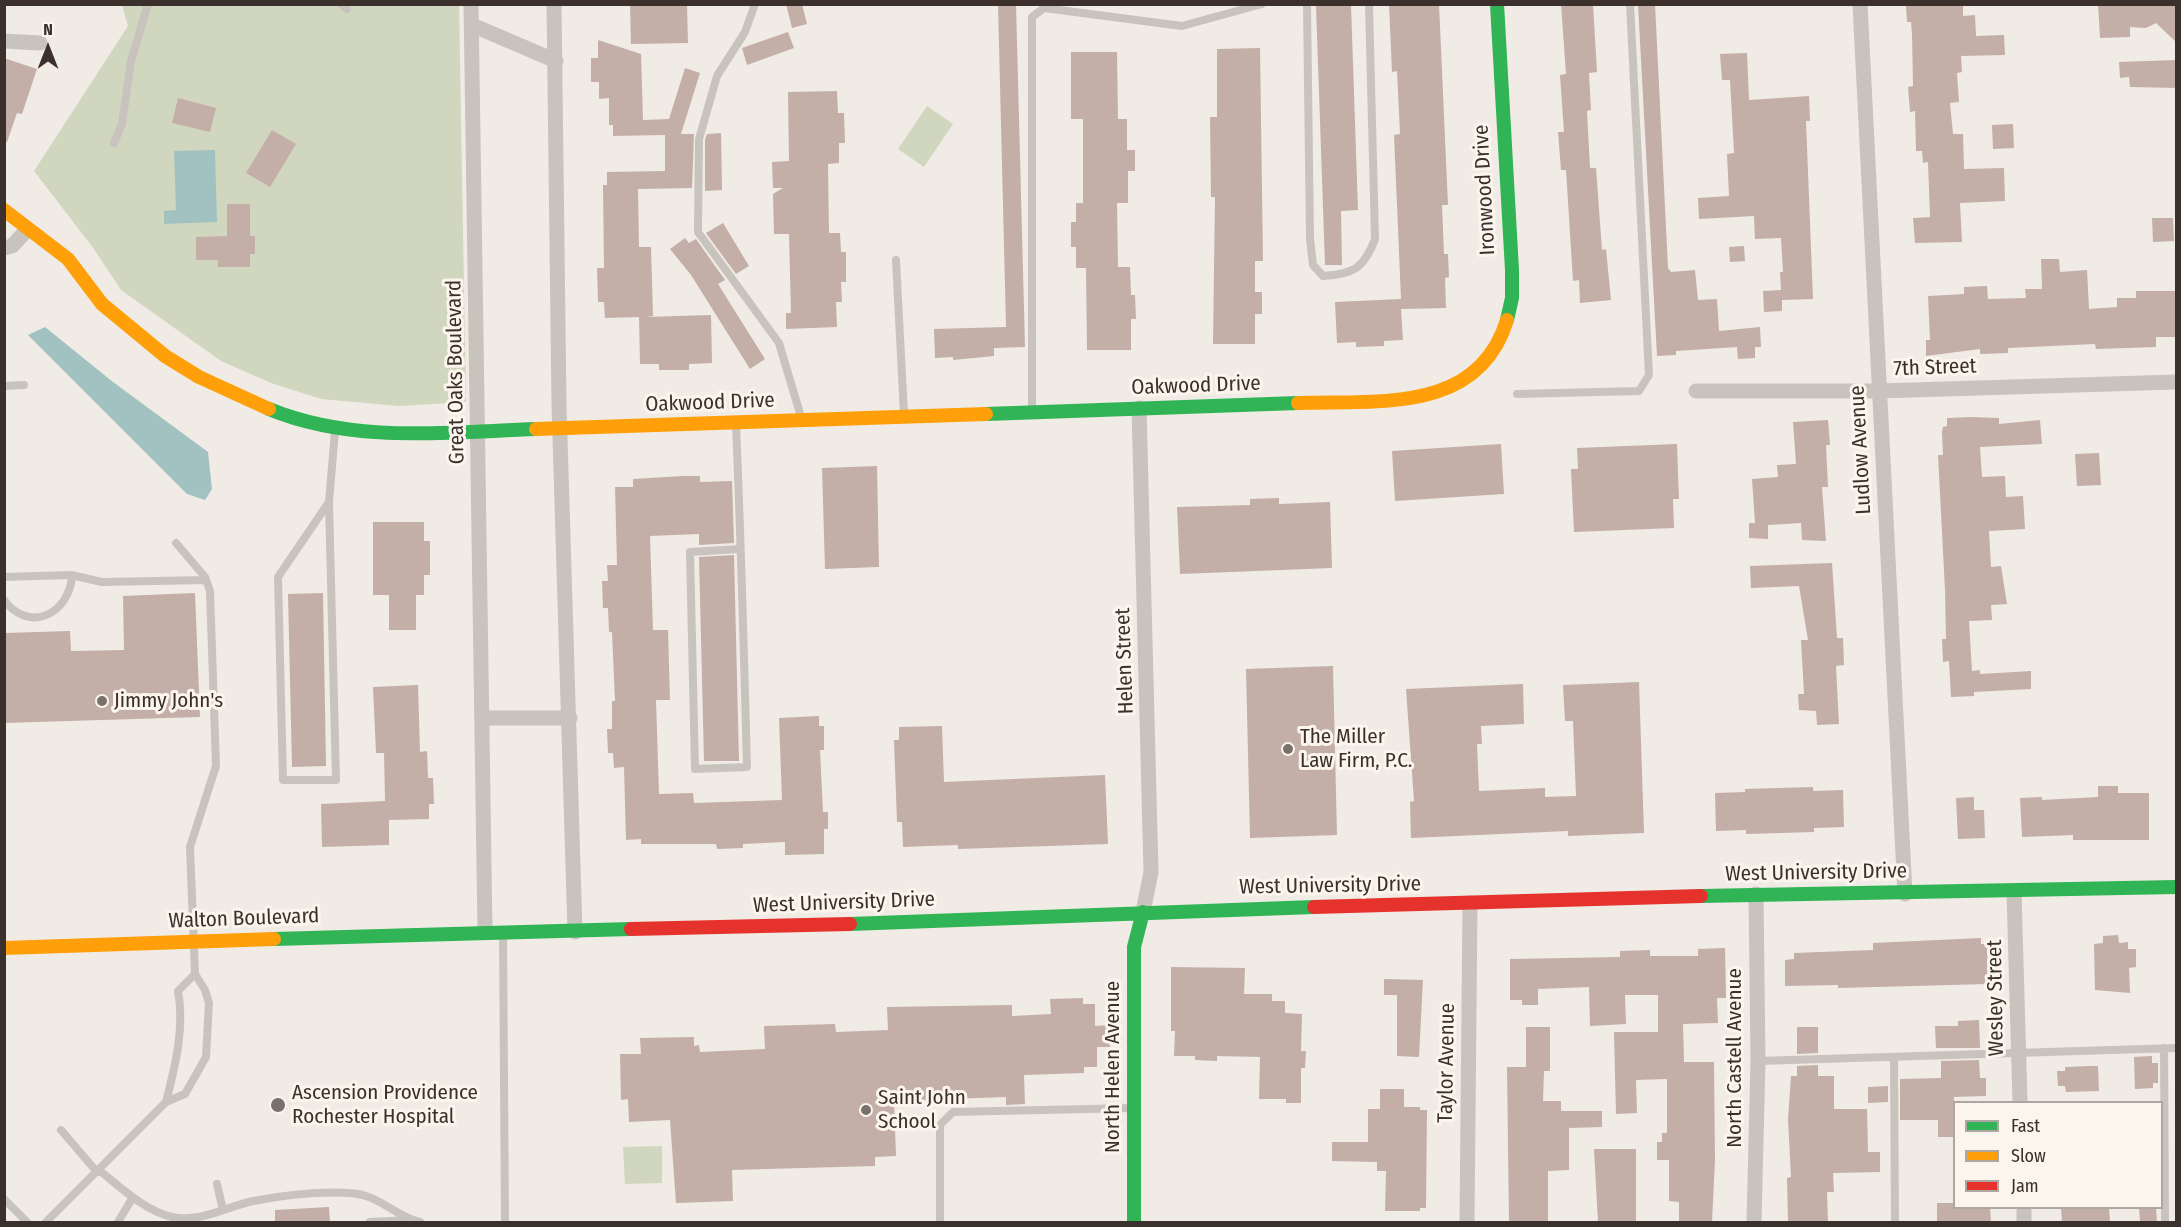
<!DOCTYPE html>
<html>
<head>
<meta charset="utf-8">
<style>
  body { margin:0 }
  #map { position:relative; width:2181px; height:1227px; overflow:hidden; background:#f0ebe5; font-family:"Fira Sans Condensed",sans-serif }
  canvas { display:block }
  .frame { position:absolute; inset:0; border:6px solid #3b302b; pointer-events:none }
  .legend { position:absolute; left:1953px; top:1101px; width:210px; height:108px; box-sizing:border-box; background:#fbf5ee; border:2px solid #aea6a0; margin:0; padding:8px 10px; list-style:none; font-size:18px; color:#3b302b }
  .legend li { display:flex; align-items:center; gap:12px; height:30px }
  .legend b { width:30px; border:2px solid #aea6a0 }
  .north { position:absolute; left:18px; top:18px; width:60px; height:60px; -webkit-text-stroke:4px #fbf5ee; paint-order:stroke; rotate:0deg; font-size:16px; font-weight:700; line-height:24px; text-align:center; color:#3b302b }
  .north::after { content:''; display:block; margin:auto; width:21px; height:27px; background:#3b302b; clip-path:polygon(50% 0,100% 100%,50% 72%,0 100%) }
</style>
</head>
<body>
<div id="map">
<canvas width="2181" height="1227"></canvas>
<div class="frame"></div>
<ul class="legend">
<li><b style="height:8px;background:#30b455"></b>Fast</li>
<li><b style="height:8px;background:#ff9f0a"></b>Slow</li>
<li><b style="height:8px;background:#e5322d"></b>Jam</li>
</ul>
<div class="north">N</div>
</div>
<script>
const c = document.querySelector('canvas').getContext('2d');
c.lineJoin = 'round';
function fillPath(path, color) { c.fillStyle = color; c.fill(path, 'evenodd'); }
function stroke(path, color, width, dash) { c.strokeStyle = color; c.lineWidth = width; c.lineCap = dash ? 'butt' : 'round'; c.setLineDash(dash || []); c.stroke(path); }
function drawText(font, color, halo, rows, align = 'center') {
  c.font = font + ' "Fira Sans Condensed",sans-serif'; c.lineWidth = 6; c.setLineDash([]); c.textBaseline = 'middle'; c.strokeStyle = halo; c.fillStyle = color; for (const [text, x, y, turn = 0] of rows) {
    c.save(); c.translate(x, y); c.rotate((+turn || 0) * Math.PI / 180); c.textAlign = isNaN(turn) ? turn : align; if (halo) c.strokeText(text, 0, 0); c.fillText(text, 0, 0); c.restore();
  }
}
fillPath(new Path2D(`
  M122,5H459L466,402L399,406L321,399L271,383L221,361L121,290L94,249L34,171L128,26Z
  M927,106L953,124L924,167L898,149Z
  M662,1146V1183L625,1184L623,1147Z`), '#d1d6bf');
fillPath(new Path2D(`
  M215,150L217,222L164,224V211L176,210L174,151Z
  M45,327L113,382L208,452L212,489L205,500L187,494L28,335Z`), '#a1c2c1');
fillPath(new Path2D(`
  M630,4H687L688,43L631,44Z
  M786,4H802L807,24L792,28Z
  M998,4H1016L1025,347L994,348V356L953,360V357L935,358L934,329L1006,327Z
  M1389,4H1439L1448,205H1442L1444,254H1448L1449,277L1445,278L1446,308L1401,309L1403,340L1384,341V346L1356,347V342L1337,343L1335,302L1401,299L1394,135L1400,134L1397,71L1392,72Z
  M1561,4H1593L1597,72L1589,73L1591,110L1587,111L1590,168H1596L1602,250L1606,249L1611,300L1580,303L1579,280L1573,281L1566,170H1561L1558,132H1564L1560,75L1566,74Z
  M1638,4H1655L1668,268L1671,272L1695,270L1698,300L1717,299L1719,331L1760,327L1761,347H1755V358L1738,359L1737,347L1676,351V355L1657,356Z
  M1963,4V16L1975,15L1976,36L2004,35L2005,55L1961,56L1962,72L1957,73L1959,102L1950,103L1953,134H1963L1964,169L2004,168L2005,201L1960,203L1962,242L1915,243L1913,218L1930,217L1928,162L1923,163L1922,151H1916L1915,111L1910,112L1908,87L1913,86L1912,34L1911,22H1907L1906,6Z
  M2098,4H2176V42L2156,23L2146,28L2130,27V37L2100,38Z
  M1351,5L1358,210L1341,211L1342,265H1325L1316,6Z
  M788,32L794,48L747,65L742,48Z
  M598,40L641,54L643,120L669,119L685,68L700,73L681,134H694L692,188L638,189L639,247H651L653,316L645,317L711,315L712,363L689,364V370H659V364H640L639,317L605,318L604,302H598L597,268H604L603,185H607V172L665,171V135L613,136V125H609V98L599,99V82H591V58H598Z
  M1260,48L1263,261H1255V292H1262V314H1255V344H1213L1215,197H1211L1210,117H1217V49Z
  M1071,52H1117L1118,119H1127V150H1135V171H1128V203H1117L1118,267H1130L1131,295H1135L1136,319H1131V350H1087L1086,268H1076V247H1071V222H1076V203H1083V119H1071Z
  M1747,53L1749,100L1809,96L1810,121H1806L1813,299L1782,300V311L1764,312L1763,291L1781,290L1780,272H1783L1781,238L1755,239L1754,216L1699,219L1698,198L1729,196L1727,154L1734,153L1730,80H1722L1720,54Z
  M4,58L37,69L22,114L17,113L7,142L4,141Z
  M2176,60V88L2130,87L2129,77L2120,78L2119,62Z
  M837,91L838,113H844L845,143H839V163L828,164L829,233H840L841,252H846V282H841L842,302H836L837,327L786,329V313H791L789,234H774L773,194L783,188H773L772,162L789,161L788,92Z
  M178,98L216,108L210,132L172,123Z
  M2013,124L2014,148L1993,149L1992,125Z
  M272,130L296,144L270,187L246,173Z
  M721,133L722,190L705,191V140L707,134Z
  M227,204H250V236H255V254H250V267H218V260H196V237L227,236Z
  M2152,218H2173L2174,241L2153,242Z
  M723,223L749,266L736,274L706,233Z
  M685,238L689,243L696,239L725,280L718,284L765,359L750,369L691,275L670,249Z
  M1744,246L1745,261L1730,262L1729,247Z
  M2041,259H2059L2060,272L2087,270L2089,309L2117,307V298H2136V291H2176V337H2156V347L2096,349L2095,344L2008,348V353L1980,354V349L1926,356V340H1930L1928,296L1964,294V287L1987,286L1988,299L2026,298L2025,289H2042Z
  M1971,417L1999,418V424L2040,420L2042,444L1980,447L1982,477L2005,476L2006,497L2023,496L2025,529L1989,531L1991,567L2001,566L2007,604L1991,605L1992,620L1969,621L1972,671L1980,670V674L2031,671V689L1974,692V696L1951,697L1949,661L1943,662L1942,639H1946L1945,590L1938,455H1943L1942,432L1943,427L1947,426V418Z
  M1828,420L1830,445H1826L1828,487H1822L1826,541L1802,540L1801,523L1768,525V539L1749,538V523H1755L1752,479L1778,477L1777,465L1796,464L1793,422Z
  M1501,444L1504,494L1395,501L1392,451Z
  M1677,444L1679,499H1673L1674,528L1574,532L1571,469H1578L1577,448Z
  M2099,453L2101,485L2077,486L2075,454Z
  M877,466L879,567L825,569L822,468Z
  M683,476H700V482L732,481L734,543L699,545V534L650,536L653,630H668L670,700H656L659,794L693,793L694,803L782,800L779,718L819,716V726H824V750H820L823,812H828V829H824V854L785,855V842L743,844V848L717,849L716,844H641V839L626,840L624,767L614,768L613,753H608L607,729H612V701H615L612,632H609L608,608H603L602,581H608L607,565H617L615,487H633V479Z
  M1279,498V504L1330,502L1332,568L1180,574L1177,507L1250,505V499Z
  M373,522H424V541H430V575H424V595H416V630H389V595H373Z
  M734,555L739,761H704L699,557Z
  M1832,563L1837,638H1843L1844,665L1836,666L1839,724L1817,725L1816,711L1799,710L1798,694H1804L1801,640H1808L1799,586L1751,588L1750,566Z
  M195,593L200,717L4,723L5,633L70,631L71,651L124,650L123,596Z
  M323,593L326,766L292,767L288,594Z
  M1333,666L1337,835L1250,838L1246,669Z
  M1639,682L1644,833L1568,836V831L1411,838L1410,802L1414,801L1406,689L1523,684L1524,724L1481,726L1482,744H1477L1479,791L1545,788V797L1576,796L1573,721H1565L1563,685Z
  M418,685L420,752L427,751L428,778H433L434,804H429V819L389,820V845L322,847L321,804L385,801L384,753H376L373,687Z
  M942,726L944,782L1105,775L1108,844L958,849V845L903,847L902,822H897L894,740H899V727Z
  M2098,786H2118V793H2149V840H2073V835L2022,837L2020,798L2042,797V800L2098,797Z
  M1813,787V791L1843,790L1844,827L1814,828V832L1746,834V830L1716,831L1715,793L1745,792V789Z
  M1974,797V810H1984L1985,838L1958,839L1956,798Z
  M2118,935L2119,943L2128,942V949H2136V967L2129,968L2130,993L2095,990L2094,944L2103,943V936Z
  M1981,938V944H1987L1988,984L1838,988V985L1785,986V960L1794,959V953L1873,950V943Z
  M1725,948L1726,998H1717L1718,1023L1683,1024L1684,1062H1714L1715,1160L1712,1222H1679V1202L1669,1201V1160H1657V1142H1662V1133H1667V1079L1636,1080L1637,1113L1616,1114L1614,1032H1658V995H1625L1626,1024L1590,1026L1589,987L1538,989V1005H1522V1000H1510V959L1620,957V951L1650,950V956H1698V949Z
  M1171,967L1245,968L1244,994H1272V1001H1285V1013L1302,1014L1301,1051H1306L1305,1068H1301V1103H1286V1099H1259L1260,1057L1217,1056V1061L1195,1060V1056H1174L1175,1031H1171Z
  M1384,979L1423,980L1419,1057L1397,1056V995H1384Z
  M1083,998V1004H1095V1026L1109,1025L1110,1047H1097V1067H1084V1073L1024,1075L1025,1104L1006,1105V1097L894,1101L896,1156L875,1157V1166L732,1170L733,1201L676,1203L670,1120L629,1122L628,1099L621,1100L620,1054H641L640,1038L694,1037V1046L699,1045L700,1052L765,1049L764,1026L835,1024L836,1032L888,1030L887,1007L1012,1005V1016L1051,1014L1050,999Z
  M1979,1020L1980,1048H1936L1935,1026H1958V1021Z
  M1526,1027H1550V1071H1544L1543,1101H1561V1111H1602V1127L1569,1128V1170L1548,1171V1222H1509L1507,1067H1526Z
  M1797,1027H1818V1053L1797,1054Z
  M2152,1056V1063H2158V1083H2153V1088L2135,1089L2134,1057Z
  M1979,1060L1980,1078H1986V1096L1954,1097V1137H1938V1120H1900V1079L1941,1078V1061Z
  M1818,1065V1076H1834V1109H1867L1868,1152H1880V1172L1833,1173L1834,1192H1827L1828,1222H1788L1787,1178L1791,1177L1788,1119L1791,1076H1797V1066Z
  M2090,1066H2098L2099,1091L2066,1092L2065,1086H2058L2057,1071H2065V1067Z
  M1888,1086V1102L1868,1103V1087Z
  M1380,1089H1404V1107H1420V1110H1427L1426,1208H1420V1211H1385L1386,1171H1377V1162L1332,1161V1142H1368V1109H1380Z
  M1594,1149H1636V1221L1598,1222Z
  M1937,1203H1954V1208H1990L1991,1222H1937Z
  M329,1207L330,1222H275V1210Z
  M2061,1208H2109L2110,1222H2062Z
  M2139,1208H2156L2157,1222H2140Z`), '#c3afa7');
stroke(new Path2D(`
  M341,4L347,9
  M755,4L745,32L717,76L699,139L698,232L779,343L801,417
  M1307,4L1310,239L1313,265L1323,276C1354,274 1364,268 1375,239L1369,4
  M114,143L122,124L131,61L148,4
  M896,260L904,414
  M4,386L24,385
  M1517,394L1639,391L1649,375L1630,4
  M1032,409V17L1044,8L1182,26L1262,4
  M736,425C741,539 744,653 747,767L695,769L690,552L740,549
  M329,502L278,577L283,780H336L329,502L335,431
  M4,577L71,575L102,582L206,580
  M4,600C29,634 70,614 72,575
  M503,935L505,1222
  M2164,1048L2165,1222
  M1894,1057L1895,1222
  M1758,1061L2176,1048
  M166,1102C175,1067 185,1027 178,991L195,974
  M61,1130L97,1172
  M99,1170C120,1187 145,1211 172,1217C201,1223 225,1207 253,1201C285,1195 316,1191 349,1193C379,1194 394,1216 420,1222
  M217,1184L223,1210
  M4,1199L27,1222
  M46,1222L166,1102L185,1094L206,1057L209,1003L205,990L195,974L190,847L216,766L210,591L205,577L176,543
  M118,1222L133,1197
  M370,1222L410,1220
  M940,1222V1125L953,1112L1132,1108`), '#c9c3be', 8);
stroke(new Path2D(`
  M471,4L485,932
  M554,4L559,405L575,932
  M1860,4L1905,894
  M472,25L556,61
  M4,41L40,43
  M4,248L12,246L27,230
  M1696,391H1879L2176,382
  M1139,408L1151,872L1143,912
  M482,718H570
  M2014,892L2020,1102
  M2024,1208V1222
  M1467,1222L1470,903
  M1754,1222L1758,1061L1756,894`), '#c9c3be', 15);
stroke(new Path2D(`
  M1497,4L1512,270V298L1507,320
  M269,409C354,444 447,432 536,429
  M986,414L1298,403
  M1701,896L2176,887
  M850,924L1314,907
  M274,939L631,929
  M1134,1222V947L1143,912`), '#30b455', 14);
stroke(new Path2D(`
  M4,210L68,259L102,304L165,356L199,377L269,409
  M1298,403C1376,400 1478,415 1507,320
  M536,429L986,414
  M4,948L274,939`), '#ff9f0a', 14);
stroke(new Path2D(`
  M1314,907L1701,896
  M631,929L850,924`), '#e5322d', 14);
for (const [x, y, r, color] of [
  [102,701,6,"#7a716c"],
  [1288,749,6,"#7a716c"],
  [278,1105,8,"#7a716c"],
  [866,1110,6,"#7a716c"]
]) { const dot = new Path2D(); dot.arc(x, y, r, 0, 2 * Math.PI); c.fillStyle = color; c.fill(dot); stroke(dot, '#fbf5ee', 2); }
drawText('21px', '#3b302b', '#fbf5ee', [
  ["Ironwood Drive",1485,190,-93],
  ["7th Street",1935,368,-2],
  ["Great Oaks Boulevard",456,372,-91],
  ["Oakwood Drive",1196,386,-2],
  ["Oakwood Drive",710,403,-2],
  ["Ludlow Avenue",1861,450,-93],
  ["Helen Street",1125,661,-92],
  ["West University Drive",1816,873,-1],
  ["West University Drive",1330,886,-1],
  ["West University Drive",844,903,-2],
  ["Walton Boulevard",244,919,-2],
  ["Wesley Street",1996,998,-91],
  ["North Castell Avenue",1735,1058,-90],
  ["Taylor Avenue",1447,1063,-89],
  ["North Helen Avenue",1113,1067,-90]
]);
drawText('21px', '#3b302b', '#fbf5ee', [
  ["Jimmy John's",114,701],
  ["The Miller",1300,737],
  ["Law Firm, P.C.",1300,761],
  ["Ascension Providence",292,1093],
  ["Rochester Hospital",292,1117],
  ["Saint John",878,1098],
  ["School",878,1122]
], 'left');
</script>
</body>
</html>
